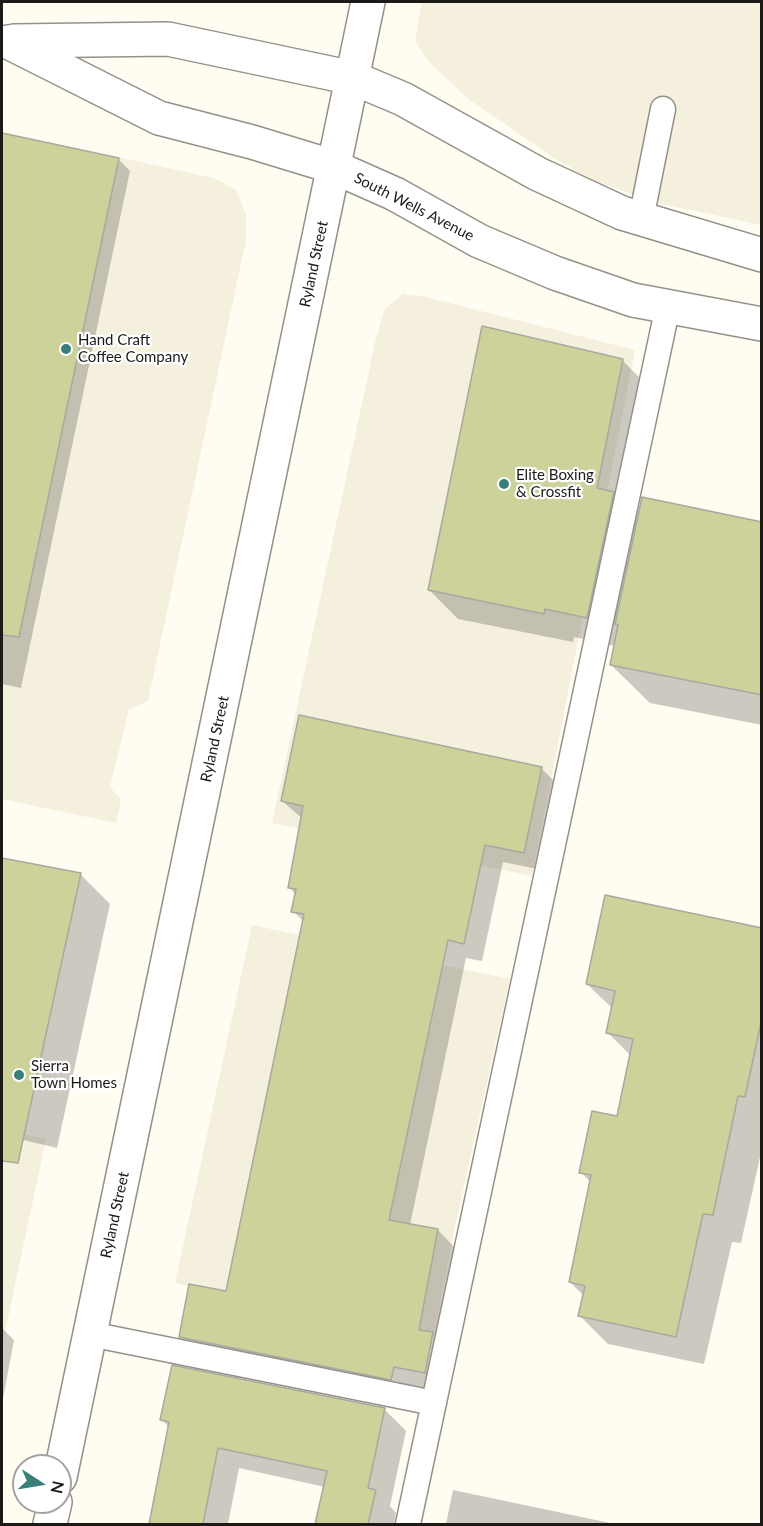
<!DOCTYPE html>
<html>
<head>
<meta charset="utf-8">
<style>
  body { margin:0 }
  #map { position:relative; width:763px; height:1526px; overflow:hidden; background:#fffcf1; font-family:Lato,sans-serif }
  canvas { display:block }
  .frame { position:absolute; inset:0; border:3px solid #1b1a17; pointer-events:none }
  .north { position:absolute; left:12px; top:1454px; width:60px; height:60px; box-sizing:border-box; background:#fff; border:2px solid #a4a3a2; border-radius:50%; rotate:102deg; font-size:16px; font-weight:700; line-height:24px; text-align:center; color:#1b1a17 }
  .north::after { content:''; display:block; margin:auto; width:21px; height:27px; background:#387f7a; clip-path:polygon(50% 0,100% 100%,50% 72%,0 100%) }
</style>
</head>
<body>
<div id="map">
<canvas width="763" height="1526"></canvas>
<div class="frame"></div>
<div class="north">N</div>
</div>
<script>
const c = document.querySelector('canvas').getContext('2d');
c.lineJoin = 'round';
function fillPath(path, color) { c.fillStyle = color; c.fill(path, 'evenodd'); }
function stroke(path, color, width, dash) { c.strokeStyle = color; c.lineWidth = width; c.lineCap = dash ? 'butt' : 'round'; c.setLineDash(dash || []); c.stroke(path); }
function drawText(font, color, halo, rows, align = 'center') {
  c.font = font + ' Lato,sans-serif'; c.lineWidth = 4.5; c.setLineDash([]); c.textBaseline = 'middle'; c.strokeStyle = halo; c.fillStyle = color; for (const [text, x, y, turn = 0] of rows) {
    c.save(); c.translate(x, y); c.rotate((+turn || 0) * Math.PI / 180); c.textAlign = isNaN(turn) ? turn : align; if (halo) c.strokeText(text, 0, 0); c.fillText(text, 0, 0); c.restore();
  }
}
fillPath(new Path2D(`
  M422,2H761V225L657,203L592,180L554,158L467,98L427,60L415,41Z
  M2,132L214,178L236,190L246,214V240L148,701L129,709L110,787L121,800L116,823L2,799Z
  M403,294L426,297L635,350L532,876L272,823L376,338L385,309Z
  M252,925L510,979L455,1226L434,1337L175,1283Z
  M2,1129L46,1139L2,1347Z`), '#f5f0de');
fillPath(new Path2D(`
  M2,135L119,160L130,171L21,688L2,684Z
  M623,361L652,390L628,508L639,519L762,572V725L650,703L611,665L615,646L574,637L573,642L458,619L429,590Z
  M542,769L560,787L542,870L503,862L482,961L466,958L410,1225L438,1230L456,1249L443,1391L412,1385L409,1397L199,1355L181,1337L227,1293L304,922L293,911L296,895L290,888L303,819L282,801Z
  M2,859L80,874L110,904L57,1148L2,1135Z
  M762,929V1148L741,1243L732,1242L704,1364L608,1344L579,1315L584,1296L570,1282L591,1183L581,1172L618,1118L631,1056L608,1033L613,1009L587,984Z
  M2,1328L14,1340L2,1404Z
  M384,1409L406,1431L390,1506L396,1513L394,1524H317L325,1487L239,1468L228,1524H151L170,1428L161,1419Z
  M453,1490L615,1524H446Z`), '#0003');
const building = new Path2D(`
  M2,133L119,158L19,637L2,635Z
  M482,326L623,359L597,488L614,492L587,618L545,609L544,614L428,590Z
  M642,497L762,522V695L610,665L618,625L615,624Z
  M299,715L542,767L524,853L485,845L464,944L448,940L389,1220L438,1229L419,1330L433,1332L425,1373L394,1367L391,1380L179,1337L189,1284L226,1291L304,914L291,912L296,889L288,888L303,806L281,801Z
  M2,858L81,873L18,1163L2,1161Z
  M605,895L762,928V1018L745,1097L738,1096L713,1215L703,1214L676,1337L578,1316L585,1286L569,1282L591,1175L579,1173L592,1111L617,1116L633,1039L606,1033L615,991L586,984Z
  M172,1365L385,1408L368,1488L376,1490L368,1524H315L327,1471L218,1448L203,1524H149L169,1422L160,1420Z`);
fillPath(building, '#cdd29b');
stroke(building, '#a8a99f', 1.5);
const lane = new Path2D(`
  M641,219L663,109
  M90,1334L434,1403
  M408,1524L668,306`);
const secondary = new Path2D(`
  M14,41L168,39L353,78L403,99L538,174L622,213L762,255
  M8,42L159,118L252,142L334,167L395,194L479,241L555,273L633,300L762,324
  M60,1477L368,2
  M50,1524L55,1502`);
stroke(lane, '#949188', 27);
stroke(secondary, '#949188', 36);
stroke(lane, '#fff', 24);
stroke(secondary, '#fff', 33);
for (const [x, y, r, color] of [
  [66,349,6,"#387f7a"],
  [504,484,6,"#387f7a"],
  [19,1075,6,"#387f7a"]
]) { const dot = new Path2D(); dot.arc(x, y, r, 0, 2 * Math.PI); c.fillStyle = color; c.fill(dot); stroke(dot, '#fff', 2); }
drawText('15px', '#1b1a17', '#fff', [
  ["South Wells Avenue",414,207,27],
  ["Ryland Street",314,264,-78],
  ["Ryland Street",215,739,-78],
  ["Ryland Street",115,1215,-78]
]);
drawText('15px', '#1b1a17', '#fff', [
  ["Hand Craft",78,340],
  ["Coffee Company",78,357],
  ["Elite Boxing",516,475],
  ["& Crossfit",516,492],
  ["Sierra",31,1066],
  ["Town Homes",31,1083]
], 'left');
</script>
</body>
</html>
